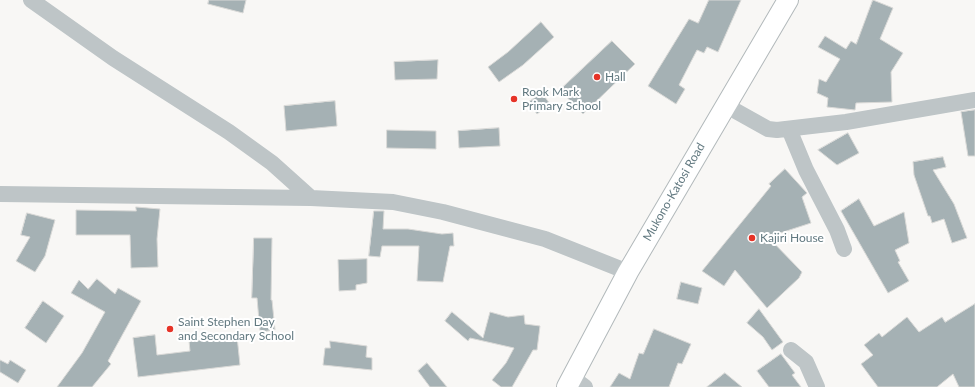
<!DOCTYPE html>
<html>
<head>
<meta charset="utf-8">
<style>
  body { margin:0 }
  canvas { display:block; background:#f8f7f5 }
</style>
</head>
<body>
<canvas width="975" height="387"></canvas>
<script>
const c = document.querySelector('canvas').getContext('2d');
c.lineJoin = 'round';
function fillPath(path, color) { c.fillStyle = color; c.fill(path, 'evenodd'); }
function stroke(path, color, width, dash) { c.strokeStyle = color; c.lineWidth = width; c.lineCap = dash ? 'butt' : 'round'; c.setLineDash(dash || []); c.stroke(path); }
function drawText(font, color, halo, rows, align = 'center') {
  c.font = font + ' Lato,sans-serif'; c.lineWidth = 4; c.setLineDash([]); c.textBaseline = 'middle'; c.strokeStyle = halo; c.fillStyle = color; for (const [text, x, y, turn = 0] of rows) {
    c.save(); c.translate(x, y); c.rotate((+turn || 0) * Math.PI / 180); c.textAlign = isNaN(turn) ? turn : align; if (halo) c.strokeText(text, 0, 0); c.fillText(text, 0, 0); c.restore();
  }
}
const building = new Path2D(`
  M209,0H246L243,13L208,4Z
  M709,0H741L718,52L707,47L704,53L697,50L679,85L685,89L676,104L648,86L689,19L698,23Z
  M873,0L893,8L880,39L903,53L891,72L892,102L856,103L855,110L827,107L828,98L817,93L819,79L826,82L840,59L818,47L825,36L846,49L851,41L856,44Z
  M541,22L554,37L523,65L499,82L488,67L508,52Z
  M612,41L635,64L583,114L560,90Z
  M438,60L437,79L395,80L394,62Z
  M542,93L550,104L537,114L529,102Z
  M335,101L337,126L286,131L284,106Z
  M975,110V156H968L961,112Z
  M499,128L500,146L459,148L458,131Z
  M387,130L436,131V149L387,148Z
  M848,133L859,153L837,165L818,150Z
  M943,157L946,167L933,170L954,204L967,238L952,243L944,219L932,223L930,216H928L914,175L913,162Z
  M785,169L807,193L802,197L811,223L768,237L802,272L799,278L767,308L735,270L724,286L702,271L771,186L769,184Z
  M859,199L874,226L904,212L909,243L895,250L900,261L898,262L909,281L888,293L841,211Z
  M136,207L160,209L157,239L158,267L131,268L130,235H76V210L136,211Z
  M374,211H384L383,229H408L442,234L453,233L454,246H450L443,282L417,281L419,246H382L380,257L369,256Z
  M27,213L55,220L45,256L35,272L16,261L30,237L21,235Z
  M254,238H272L271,300H272L275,330L260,332L257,298H252Z
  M367,259V283L356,285V290L339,291L338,260Z
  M97,279L115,294L118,288L141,301L108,361L111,364L92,387H57L82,353L105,312L71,293L79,280L88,289Z
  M681,282L702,288L698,304L677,299Z
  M43,301L64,316L46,343L25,328Z
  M975,304V387H959L953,374L937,387H878L861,364L873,355L864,345L879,333L882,337L907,317L919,332L942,317L945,322Z
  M759,309L783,342L772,350L763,337L747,323Z
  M452,312L483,338L490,312L508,317L524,315L525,324L540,326L537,350H533L512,387H501L492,380L506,363L514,348L470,338L468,341L445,321Z
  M654,329L691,344L682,364L678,363L669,387H610L619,373L630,379L639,353L643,354Z
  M155,335L157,355L190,351L189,341L237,336L240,365L138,377L133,338Z
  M330,341L367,346L366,357L372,358V370L323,365L325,348H330Z
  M781,354L795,373L792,375L801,387H769L757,371Z
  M0,360L8,364L10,360L26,370L18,383L0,372Z
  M427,363L447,387H430L418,371Z
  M725,373L742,387H707Z`);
fillPath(building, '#a5b1b4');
stroke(building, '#d9d9d7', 1);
const major = new Path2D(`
  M567,387L628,272L788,0`);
stroke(major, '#b2b9bb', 22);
stroke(new Path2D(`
  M31,0L113,58L229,132L272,163L311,198
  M725,105L768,129L777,130L846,122L975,100
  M789,129L806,170L837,230L844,249
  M0,194L311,198L393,202L443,212L545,239L628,272
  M791,350L806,362L817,387
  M572,377L585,387`), '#bec5c7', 16);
stroke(major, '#fff', 20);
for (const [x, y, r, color] of [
  [597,77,4,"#e63327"],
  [514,99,4,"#e63327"],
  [752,238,4,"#e63327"],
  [170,329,4,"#e63327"]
]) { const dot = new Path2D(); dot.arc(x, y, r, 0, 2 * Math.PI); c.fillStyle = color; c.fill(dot); stroke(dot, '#fff', 1.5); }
drawText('12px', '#627980', '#fff', [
  ["Hall",605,77],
  ["Rook Mark",522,92],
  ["Primary School",522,106],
  ["Kajiri House",760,238],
  ["Saint Stephen Day",178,322],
  ["and Secondary School",178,336]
], 'left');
drawText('12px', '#627980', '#fff', [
  ["Mukono-Katosi Road",674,192,-60]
]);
</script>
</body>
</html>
